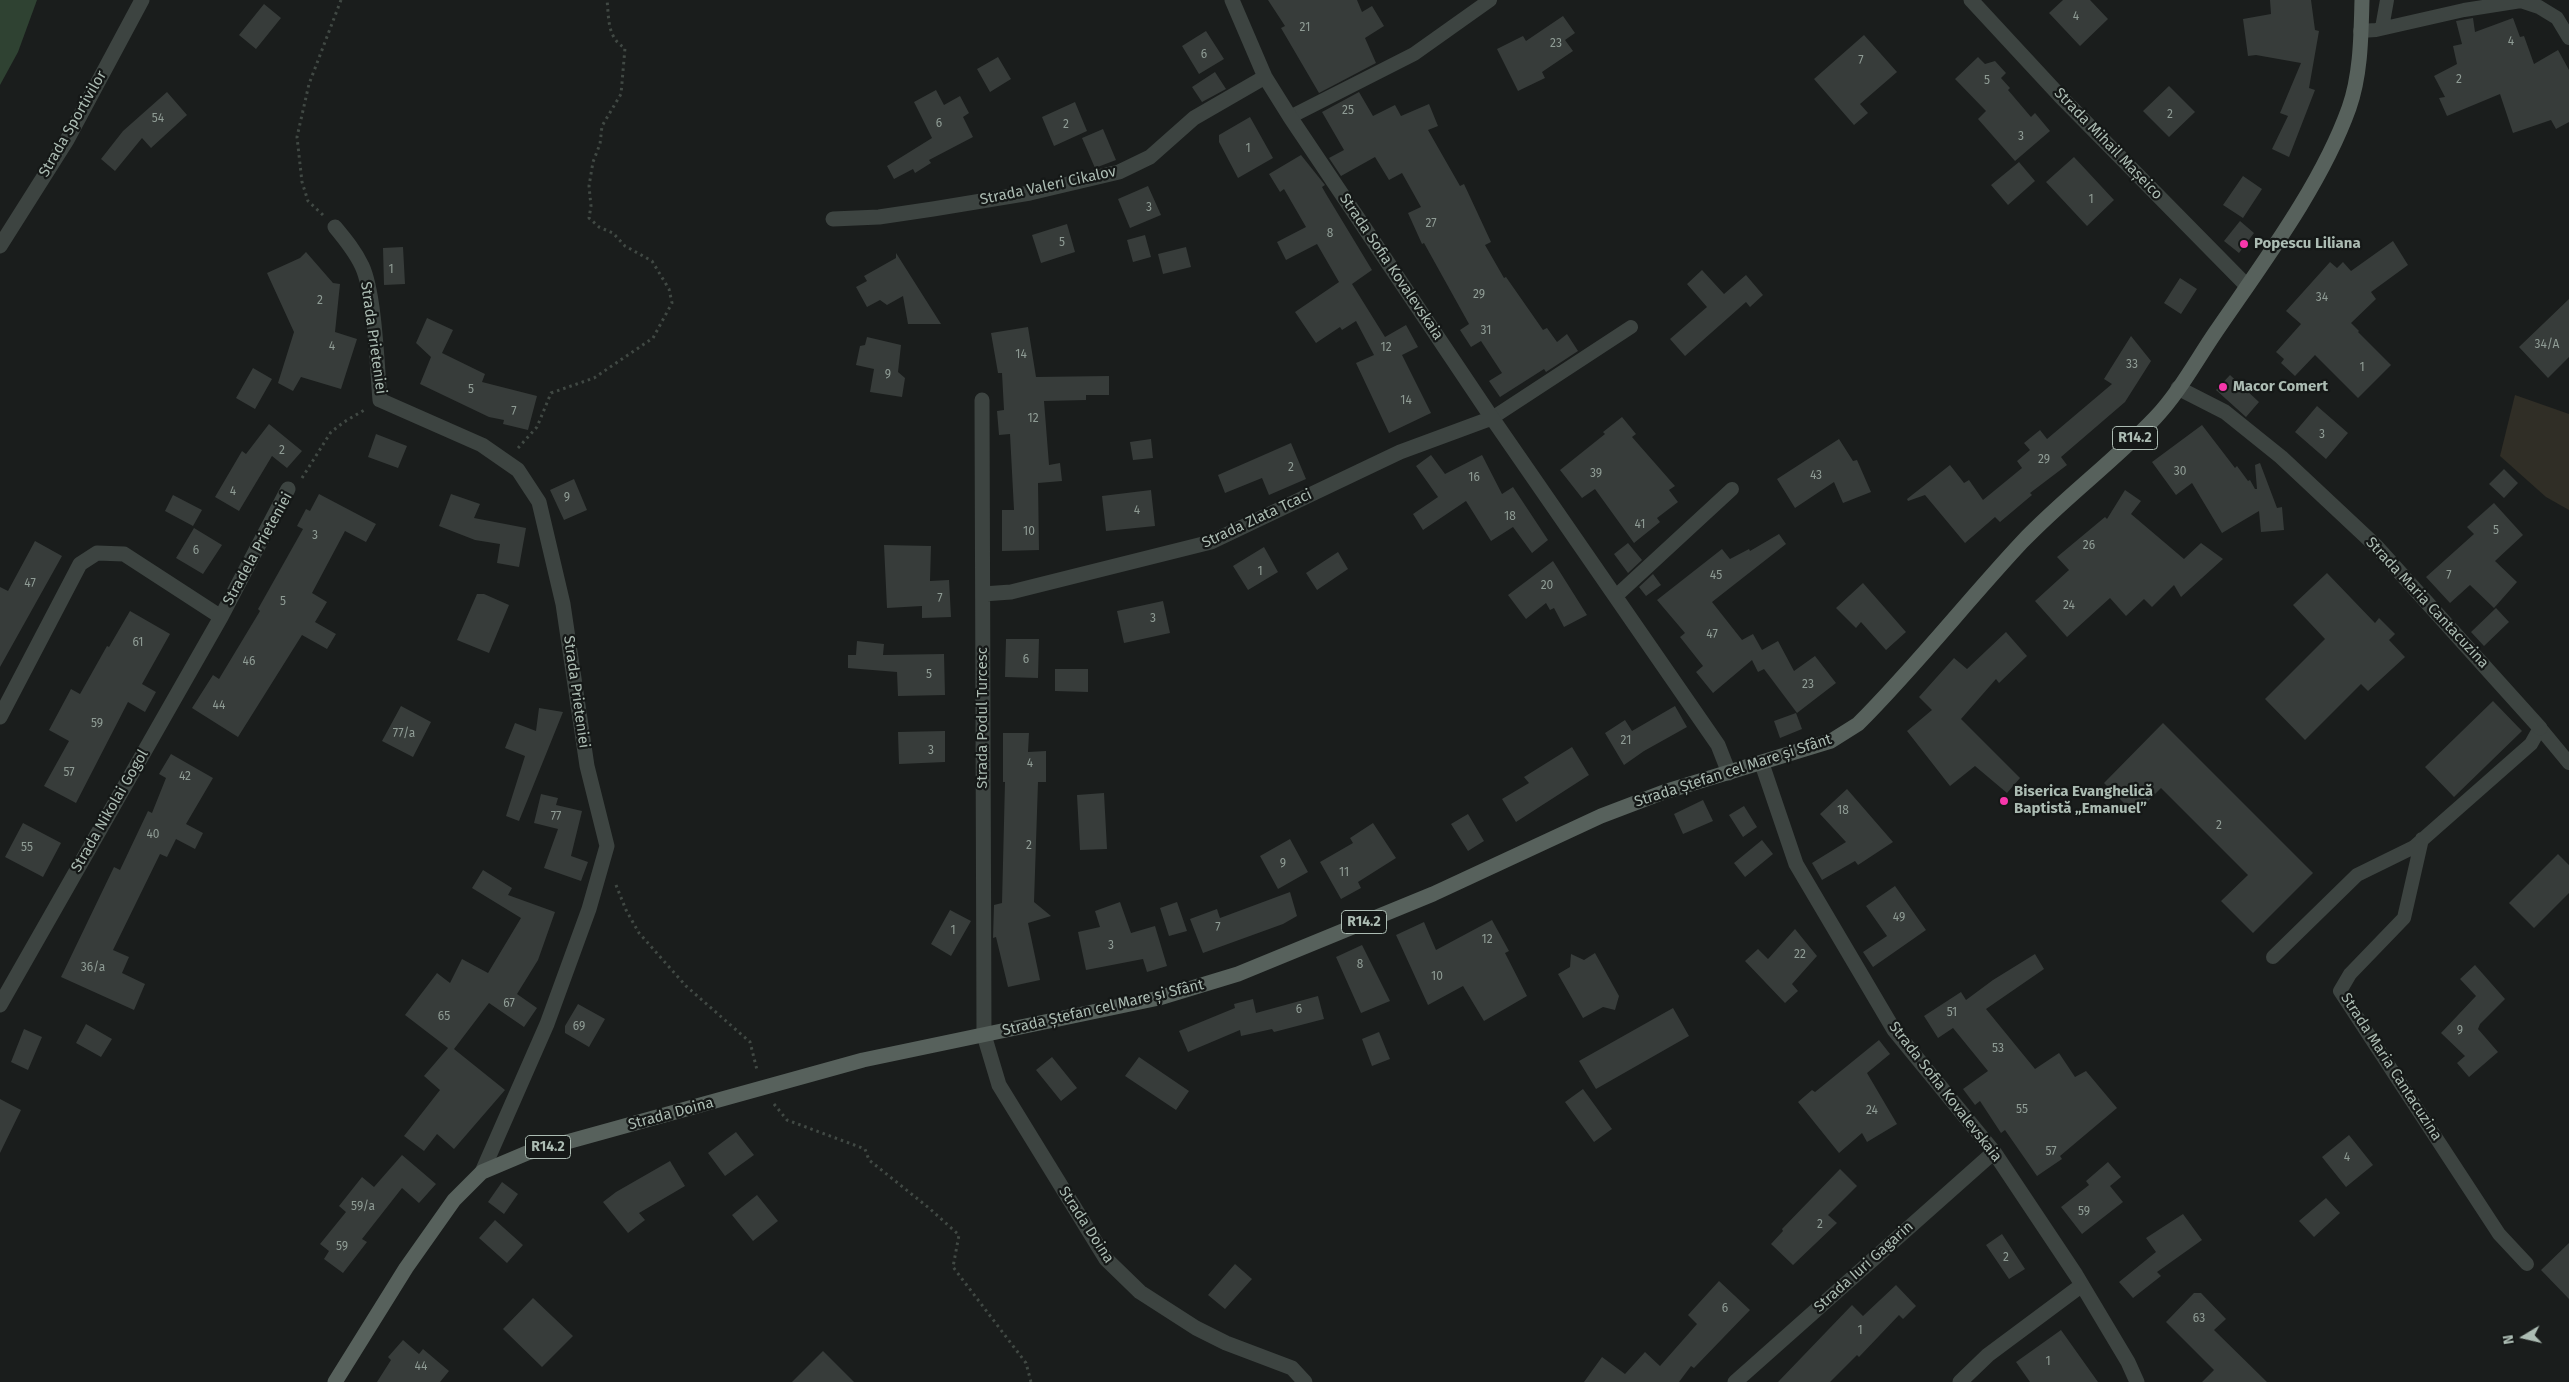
<!DOCTYPE html>
<html>
<head>
<meta charset="utf-8">
<style>
  body { margin:0 }
  #map { position:relative; width:2569px; height:1382px; overflow:hidden; background:#1a1d1c; font-family:"Fira Sans",sans-serif }
  canvas { display:block }
  .north { position:absolute; left:2499px; top:1312px; width:50px; height:50px; -webkit-text-stroke:4px #151817; paint-order:stroke; rotate:261deg; font-size:14px; font-weight:700; line-height:20px; text-align:center; color:#acbcb3 }
  .north::after { content:''; display:block; margin:auto; width:18px; height:22px; background:#acbcb3; clip-path:polygon(50% 0,100% 100%,50% 72%,0 100%) }
</style>
</head>
<body>
<div id="map">
<canvas width="2569" height="1382"></canvas>
<div class="north">N</div>
</div>
<script>
const c = document.querySelector('canvas').getContext('2d');
c.lineJoin = 'round';
function fillPath(path, color) { c.fillStyle = color; c.fill(path, 'evenodd'); }
function stroke(path, color, width, dash) { c.strokeStyle = color; c.lineWidth = width; c.lineCap = dash ? 'butt' : 'round'; c.setLineDash(dash || []); c.stroke(path); }
function drawText(font, color, halo, rows, align = 'center') {
  c.font = font + ' "Fira Sans",sans-serif'; c.lineWidth = 4.5; c.setLineDash([]); c.textBaseline = 'middle'; c.strokeStyle = halo; c.fillStyle = color; for (const [text, x, y, turn = 0] of rows) {
    c.save(); c.translate(x, y); c.rotate((+turn || 0) * Math.PI / 180); c.textAlign = isNaN(turn) ? turn : align; if (halo) c.strokeText(text, 0, 0); c.fillText(text, 0, 0); c.restore();
  }
}
fillPath(new Path2D(`
  M2515,395L2569,414V510L2546,497L2500,456Z`), '#302e26');
fillPath(new Path2D(`
  M0,0H37L18,52L0,85Z`), '#2f4232');
fillPath(new Path2D(`
  M1268,0H1357L1362,12L1372,6L1384,26L1365,38L1376,63L1319,93L1281,28L1285,26Z
  M2063,0H2090L2108,19L2080,46L2049,13Z
  M2270,0H2311L2315,30L2319,31L2309,88L2315,90L2289,157L2272,149L2288,116L2280,113L2301,63L2256,55L2248,56L2243,19L2271,14Z
  M264,4L281,18L256,49L239,35Z
  M1563,16L1575,33L1565,40L1573,51L1542,72L1545,78L1518,91L1497,49L1523,36L1526,41Z
  M2473,18L2475,32L2513,18L2520,37L2524,36L2534,64L2558,50L2569,70V122L2556,129L2551,120L2513,133L2500,94L2447,116L2439,98L2445,97L2434,76L2457,64L2453,46L2462,44L2456,21Z
  M1206,31L1224,59L1199,74L1182,46Z
  M1864,35L1897,72L1860,104L1868,113L1854,125L1814,79Z
  M998,57L1011,79L990,92L977,69Z
  M1978,57L1985,64L1995,61L2006,73L2001,78L2010,88L2008,90L2031,117L2035,113L2050,131L2015,161L1978,119L1986,111L1955,79Z
  M1215,72L1226,89L1202,102L1192,87Z
  M2169,86L2195,112L2169,137L2143,111Z
  M936,90L944,105L960,96L969,113L963,117L973,137L929,160L931,163L915,173L913,169L894,179L887,166L932,138L914,102Z
  M167,92L187,115L151,148L142,138L115,171L101,159L123,131Z
  M1359,92L1373,116L1395,105L1401,116L1429,104L1438,126L1428,130L1460,186L1464,184L1491,242L1485,245L1504,278L1506,277L1543,330L1547,328L1557,342L1567,334L1578,351L1546,372L1544,369L1500,397L1489,381L1502,373L1481,341L1471,347L1460,330L1469,324L1424,243L1422,244L1408,213L1421,207L1402,173L1389,180L1375,157L1341,176L1329,158L1344,150L1322,112Z
  M1075,102L1087,131L1054,146L1042,117Z
  M1250,117L1273,158L1238,178L1219,142V135Z
  M1103,129L1116,160L1095,168L1082,138Z
  M1301,155L1325,185L1322,187L1326,194L1372,270L1352,284L1385,337L1406,325L1418,347L1402,355L1431,413L1389,433L1356,363L1374,355L1356,321L1342,330L1340,327L1316,343L1295,312L1339,282L1317,244L1286,260L1277,242L1306,227L1284,189L1280,192L1269,174Z
  M2074,157L2114,200L2087,226L2046,182Z
  M2019,162L2035,181L2008,205L1991,185Z
  M2243,176L2262,189L2243,218L2223,205Z
  M1148,186L1161,215L1130,228L1118,199Z
  M2240,221L2254,233L2239,253L2224,241Z
  M1067,224L1075,252L1041,263L1032,235Z
  M1145,235L1151,257L1133,262L1127,240Z
  M2393,241L2408,265L2371,292L2376,299L2351,323L2359,331L2358,332L2391,365L2358,398L2315,355L2295,376L2281,363L2284,359L2276,352L2301,324L2286,311L2330,262L2337,268L2343,262L2351,271Z
  M403,247L405,284L384,285L383,248Z
  M1186,247L1191,267L1163,274L1158,254Z
  M306,252L333,283L340,284L335,332L357,339L341,389L301,377L293,391L278,383L294,332L267,273L300,258Z
  M896,253L941,324H908L903,296L887,305L880,300L867,307L856,287L867,281L864,276L896,258Z
  M1702,270L1724,294L1746,275L1763,295L1750,307L1746,302L1685,356L1670,339L1707,307L1687,284Z
  M2180,278L2197,289L2181,314L2164,303Z
  M2569,299V357L2548,378L2519,347Z
  M427,318L453,330L442,353L485,374L482,382L537,396L528,430L503,424L504,420L489,417L420,384L431,357L416,343Z
  M1028,327L1036,377L1109,376V395H1086V400L1044,401L1049,465L1060,463L1062,481L1038,483L1039,550L1002,551V510H1014L1010,434L999,435L997,411L1004,410L1002,373H998L991,333Z
  M2131,336L2151,361L2125,402L2061,457L2067,465L2030,493L2032,495L2000,522L1995,517L1965,543L1925,495L1908,501L1907,499L1950,465L1964,483L1969,480L1983,500L2022,468L2017,461L2030,450L2024,443L2040,430L2047,439L2112,384L2104,379Z
  M867,337L901,345L898,372L905,378L902,397L870,392L874,369L856,365L860,346L865,345Z
  M253,368L272,379L255,409L236,398Z
  M2230,375L2259,402L2246,417L2216,390Z
  M2317,406L2348,433L2326,459L2295,432Z
  M1622,417L1636,434L1632,437L1675,486L1669,490L1678,502L1657,518L1660,522L1634,543L1595,489L1582,498L1560,470L1605,434L1603,432Z
  M269,424L302,451L287,468L272,456L239,511L215,497L242,451L246,454Z
  M2202,425L2235,468L2237,466L2248,481L2250,480L2255,489H2257L2255,465L2260,463L2277,508L2282,507L2284,530L2261,532L2259,511L2222,533L2192,483L2176,495L2152,462Z
  M376,434L407,446L398,468L368,457Z
  M1151,439L1153,458L1133,460L1130,442Z
  M1839,439L1853,461L1857,460L1871,492L1843,503L1834,482L1795,508L1777,479Z
  M1291,443L1306,479L1269,495L1262,478L1225,493L1218,475Z
  M1431,455L1445,474L1482,455L1502,494L1513,487L1548,540L1532,553L1513,527L1491,541L1466,501L1423,530L1413,514L1438,497L1416,466Z
  M2504,469L2518,483L2504,498L2489,484Z
  M574,479L587,510L564,520L550,490Z
  M1151,490L1155,526L1106,531L1102,496Z
  M2125,490L2141,501L2131,514L2184,559L2201,543L2223,559L2181,597L2174,585L2152,607L2144,599L2126,616L2110,598L2067,637L2035,601L2069,570L2057,557L2105,517L2107,519Z
  M319,494L376,524L366,542L345,531L312,593L327,602L315,622L336,634L327,649L302,635L238,737L192,708L213,675L219,679L260,611L258,609L303,529L297,526L306,509L310,511Z
  M451,494L480,504L474,518L526,528L519,567L497,563L500,544L475,540L439,526Z
  M173,495L202,510L193,526L165,511Z
  M2494,503L2523,535L2495,561L2517,582L2494,608L2470,585L2450,603L2426,577L2474,534L2467,527Z
  M194,528L222,545L203,574L176,558Z
  M1779,534L1786,544L1712,602L1742,640L1753,634L1762,650L1778,641L1794,671L1815,656L1836,683L1797,713L1764,669L1758,672L1752,660L1713,693L1696,672L1703,666L1680,637L1685,633L1657,600L1722,549L1730,559L1749,549L1750,551Z
  M35,541L62,556L0,667V587L8,591Z
  M1628,543L1642,560L1628,573L1614,554Z
  M884,545L931,546L930,581L949,580L951,617L922,618V606L887,608Z
  M1264,547L1278,572L1248,590L1233,566Z
  M1338,552L1348,569L1317,590L1306,573Z
  M1553,561L1587,615L1564,627L1554,608L1550,610L1546,603L1526,619L1508,595Z
  M2327,573L2375,623L2379,618L2395,634L2389,640L2405,657L2368,691L2361,684L2305,740L2265,699L2325,639L2293,605Z
  M1653,574L1661,585L1646,596L1639,587Z
  M1863,583L1906,632L1886,650L1861,622L1856,628L1836,608Z
  M477,594H484L509,605L489,653L457,640Z
  M1163,601L1170,633L1124,643L1117,611Z
  M2496,608L2509,622L2484,646L2471,632Z
  M130,611L170,634L142,684L156,692L145,712L128,702L76,803L44,786L69,741L49,730L71,689L80,694L107,646L109,647Z
  M2006,632L2027,656L1999,683L1996,679L1961,719L2020,778L2007,793L1975,766L1950,786L1907,731L1932,710L1919,697L1954,658L1967,669Z
  M1006,639H1039L1038,678L1005,677Z
  M857,641L884,644L883,655L944,654L945,695L898,696L897,672L848,668V655H856Z
  M1055,669H1088V692L1055,691Z
  M2493,701L2522,731L2454,797L2425,767Z
  M401,706L431,722L413,757L382,741Z
  M1675,706L1687,727L1644,751L1624,765L1605,733L1625,720L1632,731Z
  M539,708L563,712L519,821L506,816L525,756L505,748L515,723L536,731Z
  M1796,713L1802,729L1780,738L1774,721Z
  M2163,723L2313,873L2253,933L2221,901L2248,875L2161,788L2135,814L2104,783Z
  M945,731V762L899,764L898,732Z
  M1003,733H1029L1028,752L1046,751V782H1038L1034,902L1051,916L1028,923L1040,980L1008,987L996,937L993,938L994,905L1002,903L1005,782H1003Z
  M1572,747L1589,775L1516,822L1502,799L1529,783L1524,777Z
  M171,754L213,778L186,824L203,833L195,849L176,839L167,857L160,854L113,950L129,957L122,973L145,984L134,1010L61,977L114,867L120,870L148,811L152,813L166,778L159,774Z
  M1847,789L1893,842L1858,865L1855,861L1822,880L1812,863L1846,842L1820,814Z
  M1104,793L1107,849L1080,850L1077,795Z
  M541,794L558,798L556,805L582,811L571,856L588,862L581,881L544,868L558,829L534,823Z
  M1703,800L1713,821L1683,834L1674,814Z
  M1744,806L1757,827L1743,837L1729,815Z
  M1468,814L1484,841L1468,851L1451,824Z
  M23,823L61,843L43,877L5,857Z
  M1373,823L1396,858L1358,882L1361,888L1341,899L1320,862L1353,843L1350,838Z
  M1290,839L1308,872L1278,889L1260,856Z
  M1762,840L1773,854L1745,877L1734,863Z
  M2558,854L2569,865V893L2534,928L2509,903Z
  M483,870L512,888L508,895L555,912L538,960L517,994L537,1008L524,1027L489,1003L454,1049L505,1090L454,1149L437,1134L424,1151L404,1136L440,1090L424,1076L448,1048L405,1015L437,973L450,983L462,959L488,973L521,918L472,888Z
  M1895,886L1926,930L1873,967L1863,952L1887,936L1866,906Z
  M1290,892L1297,916L1283,924L1203,953L1190,919L1217,909L1220,918Z
  M1120,902L1131,933L1155,926L1167,966L1147,972L1143,959L1086,970L1078,932L1100,927L1095,911Z
  M1177,902L1187,931L1169,936L1160,908Z
  M950,910L971,921L951,956L931,944Z
  M1492,920L1509,951L1505,953L1527,996L1484,1021L1463,986L1428,1005L1396,935L1424,922L1436,950Z
  M1795,929L1817,956L1792,984L1798,991L1785,1003L1745,961L1758,949L1768,959Z
  M1362,945L1390,1001L1361,1013L1336,957Z
  M1595,953L1619,996L1615,1010L1603,1007L1583,1018L1558,974L1570,967L1571,954L1584,960Z
  M2035,954L2044,969L1986,1009L2035,1069L2059,1053L2075,1077L2086,1071L2117,1108L2060,1156L2062,1159L2037,1176L2005,1130L2001,1133L1980,1101L1975,1105L1963,1089L1988,1071L1953,1028L1938,1038L1924,1016L1961,992L1966,1000L1993,980Z
  M2475,965L2505,999L2480,1024L2478,1029L2498,1052L2469,1077L2457,1063L2465,1056L2441,1033L2476,996L2460,979Z
  M1318,996L1324,1019L1274,1032L1272,1029L1241,1036L1240,1030L1188,1052L1179,1031L1235,1008L1234,1004L1253,999L1256,1013Z
  M578,1004L605,1019L589,1047L565,1033V1026Z
  M1673,1008L1689,1036L1596,1089L1579,1061Z
  M86,1024L112,1039L101,1057L76,1043Z
  M24,1029L42,1037L28,1070L11,1062Z
  M1379,1032L1390,1059L1372,1066L1362,1039Z
  M1879,1040L1890,1054L1867,1073L1897,1124L1867,1142L1862,1133L1839,1153L1798,1102L1812,1090L1815,1092Z
  M1052,1057L1077,1088L1061,1101L1036,1070Z
  M1139,1057L1189,1091L1176,1110L1125,1076Z
  M1583,1089L1612,1129L1594,1142L1565,1102Z
  M0,1099L21,1110L0,1153Z
  M736,1132L754,1155L725,1176L708,1153Z
  M2349,1135L2373,1165L2346,1187L2322,1157Z
  M402,1155L436,1184L419,1203L402,1188L362,1239L367,1242L343,1273L324,1259L329,1251L320,1244L346,1212L339,1206L362,1177L374,1187Z
  M670,1161L685,1186L639,1213L645,1220L628,1233L603,1202L616,1192Z
  M2108,1162L2121,1177L2110,1186L2123,1202L2082,1234L2061,1207L2089,1185L2086,1181Z
  M1840,1169L1857,1186L1828,1215L1837,1223L1793,1265L1771,1244L1783,1231L1782,1229Z
  M502,1182L518,1194L504,1214L488,1202Z
  M757,1195L778,1221L753,1241L732,1215Z
  M2326,1198L2340,1213L2314,1237L2299,1221Z
  M2183,1214L2202,1240L2157,1272L2161,1276L2133,1298L2119,1282L2156,1252L2146,1238Z
  M495,1220L523,1245L507,1263L479,1238Z
  M2002,1234L2025,1269L2009,1279L1986,1245Z
  M2569,1243V1299L2541,1270Z
  M1235,1264L1252,1279L1225,1309L1208,1295Z
  M1719,1281L1750,1310L1694,1368L1691,1366L1679,1382H1584L1602,1357L1625,1374L1645,1352L1660,1366L1697,1324L1688,1315Z
  M1896,1285L1916,1306L1903,1319L1899,1315L1859,1357L1857,1355L1830,1382H1778L1852,1305L1863,1316Z
  M2194,1293H2201L2226,1319L2214,1330L2267,1382H2202L2214,1370L2166,1322Z
  M533,1298L573,1336L542,1367L503,1329Z
  M2061,1330L2098,1382H2030L2016,1362Z
  M403,1340L419,1354L423,1349L449,1371L440,1382H377L391,1360L388,1357Z
  M823,1351L854,1382H792Z`), '#373c3a');
stroke(new Path2D(`
  M323,215L308,201L302,182L297,137L309,84L341,0
  M518,448L537,427L551,393L594,378L653,338L672,303L669,289L652,261L625,246L613,233L599,227L589,218L591,206L589,186L593,162L600,144L602,126L621,94L625,48C607,38 609,18 607,0
  M302,478L331,432L344,422L366,409
  M616,885L626,910L639,933L686,986L750,1042L757,1070
  M774,1104L787,1120L865,1149L869,1160L929,1208L959,1235L953,1267L1026,1363L1031,1382`), '#414944', 3, [2.5, 4]);
stroke(new Path2D(`
  M2382,28L2387,0
  M2360,31L2376,30L2464,10L2521,1L2539,7L2557,18L2569,38
  M1290,117L1414,54L1490,0
  M1492,418L1631,327
  M1616,596L1732,489
  M2422,839L2404,918L2350,974L2340,991L2499,1234L2527,1264
  M2273,957L2357,875L2414,847L2531,744L2540,728L2569,763`), '#3d4441', 14);
stroke(new Path2D(`
  M1232,0L1265,77L1290,117L1492,418L1718,745L1729,773
  M1971,0L2060,96L2247,286
  M833,219L879,217L933,209L1030,193L1119,172L1150,157L1194,118L1265,77
  M335,227C345,239 355,251 362,266C375,294 377,367 380,400L482,445L518,470L539,502L563,604L587,766L607,846L589,909L547,1024L482,1172
  M0,246L67,140L142,0
  M2178,388L2225,412L2281,457L2376,546L2540,728
  M982,400L984,1035L999,1085L1106,1259L1140,1292L1196,1328L1226,1343L1292,1368L1305,1382
  M983,594L1011,592L1211,542L1400,452L1492,418
  M0,717L80,564L97,553L124,554L221,617
  M1762,764L1796,864L1894,1030L1994,1152L2076,1275L2128,1362L2137,1382
  M0,1005L221,617L288,489
  M1735,1382L1994,1152
  M1960,1382L1988,1355L2082,1285`), '#3d4441', 15);
stroke(new Path2D(`
  M335,1382L406,1268L454,1200L482,1172L527,1153L863,1060L1159,998L1238,974L1433,894L1601,816L1664,792L1831,741L1858,724C1916,666 1966,602 2022,542C2064,498 2113,462 2155,418C2178,394 2196,361 2215,333C2262,264 2321,186 2349,108C2361,74 2361,35 2362,0`), '#57615c', 15);
for (const [x, y, r, color] of [
  [2244,244,5,"#f737ab"],
  [2223,387,5,"#f737ab"],
  [2004,801,5,"#f737ab"]
]) { const dot = new Path2D(); dot.arc(x, y, r, 0, 2 * Math.PI); c.fillStyle = color; c.fill(dot); stroke(dot, '#151817', 2); }
drawText('12px', '#8f9c95', null, [
  ["4",2076,17],
  ["21",1305,28],
  ["4",2511,42],
  ["23",1556,44],
  ["6",1204,55],
  ["7",1861,61],
  ["2",2459,80],
  ["5",1987,81],
  ["25",1348,111],
  ["2",2170,115],
  ["54",158,119],
  ["6",939,124],
  ["2",1066,125],
  ["3",2021,137],
  ["1",1248,149],
  ["1",2091,200],
  ["3",1149,208],
  ["27",1431,224],
  ["8",1330,234],
  ["5",1062,243],
  ["1",391,270],
  ["29",1479,295],
  ["34",2322,298],
  ["2",320,301],
  ["31",1486,331],
  ["34/A",2547,345],
  ["4",332,347],
  ["12",1386,348],
  ["14",1021,355],
  ["33",2132,365],
  ["1",2362,368],
  ["9",888,375],
  ["5",471,390],
  ["14",1406,401],
  ["7",514,412],
  ["12",1033,419],
  ["3",2322,435],
  ["2",282,451],
  ["29",2044,460],
  ["2",1291,468],
  ["30",2180,472],
  ["39",1596,474],
  ["43",1816,476],
  ["16",1474,478],
  ["4",233,492],
  ["9",567,498],
  ["4",1137,511],
  ["18",1510,517],
  ["41",1640,525],
  ["5",2496,531],
  ["10",1029,532],
  ["3",315,536],
  ["26",2089,546],
  ["6",196,551],
  ["1",1260,572],
  ["45",1716,576],
  ["7",2449,576],
  ["47",30,584],
  ["20",1547,586],
  ["7",940,599],
  ["5",283,602],
  ["24",2069,606],
  ["3",1153,619],
  ["47",1712,635],
  ["61",138,643],
  ["6",1026,660],
  ["46",249,662],
  ["5",929,675],
  ["23",1808,685],
  ["44",219,706],
  ["59",97,724],
  ["77/a",404,734],
  ["21",1626,741],
  ["3",931,751],
  ["4",1030,764],
  ["57",69,773],
  ["42",185,777],
  ["18",1843,811],
  ["77",556,817],
  ["2",2219,826],
  ["40",153,835],
  ["2",1029,846],
  ["55",27,848],
  ["9",1283,864],
  ["11",1344,873],
  ["49",1899,918],
  ["7",1218,928],
  ["1",953,931],
  ["12",1487,940],
  ["3",1111,946],
  ["22",1800,955],
  ["8",1360,965],
  ["36/a",93,968],
  ["10",1437,977],
  ["67",509,1004],
  ["6",1299,1010],
  ["51",1952,1013],
  ["65",444,1017],
  ["69",579,1027],
  ["9",2460,1031],
  ["53",1998,1049],
  ["55",2022,1110],
  ["24",1872,1111],
  ["57",2051,1152],
  ["4",2347,1158],
  ["59/a",363,1207],
  ["59",2084,1212],
  ["2",1820,1225],
  ["59",342,1247],
  ["2",2006,1258],
  ["6",1725,1309],
  ["63",2199,1319],
  ["1",1860,1331],
  ["1",2048,1362],
  ["44",421,1367]
]);
for (const [x, y, w] of [
  [2135,438,45],
  [1364,922,45],
  [548,1147,45]
]) { const box = new Path2D(); box.roundRect(x - w / 2, y - 11.5, w, 23, 4); c.fillStyle = '#151817'; c.fill(box); stroke(box, '#acbcb3', 1); }
drawText('bold 14px', '#acbcb3', null, [
  ["R14.2",2135,438],
  ["R14.2",1364,922],
  ["R14.2",548,1147]
]);
drawText('15px', '#acbcb3', '#151817', [
  ["Strada Sportivilor",73,124,-60],
  ["Strada Mihail Mașeico",2108,144,46],
  ["Strada Valeri Cikalov",1048,186,-12],
  ["Strada Sofia Kovalevskaia",1391,267,56],
  ["Strada Prieteniei",373,338,82],
  ["Strada Zlata Tcaci",1257,519,-25],
  ["Stradela Prieteniei",258,549,-61],
  ["Strada Maria Cantacuzina",2427,603,47],
  ["Strada Prieteniei",576,692,82],
  ["Strada Podul Turcesc",983,718,-90],
  ["Strada Ștefan cel Mare și Sfânt",1733,771,-18],
  ["Strada Nikolai Gogol",110,811,-60],
  ["Strada Ștefan cel Mare și Sfânt",1103,1008,-13],
  ["Strada Maria Cantacuzina",2391,1067,57],
  ["Strada Sofia Kovalevskaia",1945,1092,52],
  ["Strada Doina",671,1114,-15],
  ["Strada Doina",1086,1225,57],
  ["Strada Iuri Gagarin",1864,1267,-42]
]);
drawText('bold 15px', '#acbcb3', '#151817', [
  ["Popescu Liliana",2254,244],
  ["Macor Comert",2233,387],
  ["Biserica Evanghelică",2014,792],
  ["Baptistă „Emanuel”",2014,809]
], 'left');
</script>
</body>
</html>
